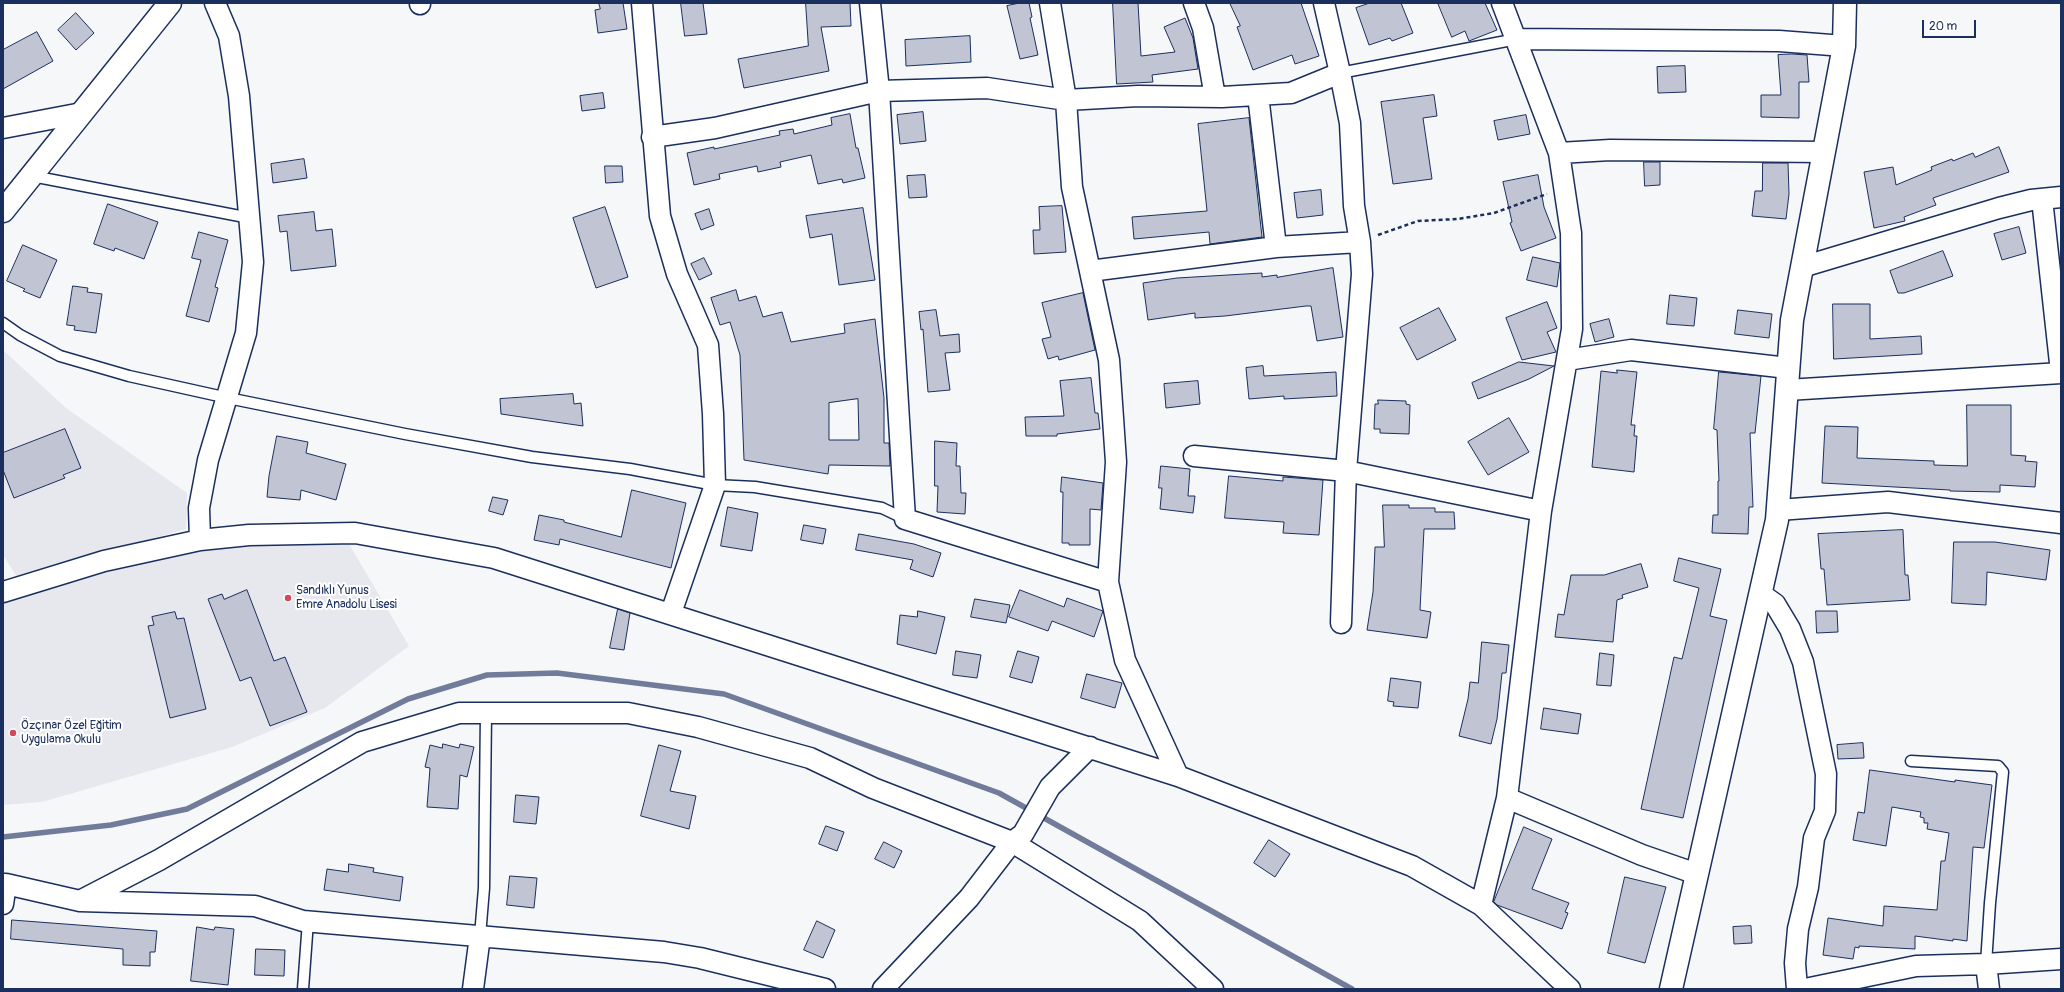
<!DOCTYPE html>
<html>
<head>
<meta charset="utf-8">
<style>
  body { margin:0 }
  #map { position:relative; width:2064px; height:992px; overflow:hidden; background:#f6f7f9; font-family:Pangolin,sans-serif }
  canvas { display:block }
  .frame { position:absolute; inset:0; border:4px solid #1b2f5e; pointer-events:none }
  .scale { position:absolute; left:1922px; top:20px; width:54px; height:18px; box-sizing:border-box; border:2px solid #1b2f5e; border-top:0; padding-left:5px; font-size:12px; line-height:14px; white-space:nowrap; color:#1b2f5e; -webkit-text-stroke:3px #fff; paint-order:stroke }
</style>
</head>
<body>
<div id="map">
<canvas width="2064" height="992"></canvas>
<div class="frame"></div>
<div class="scale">20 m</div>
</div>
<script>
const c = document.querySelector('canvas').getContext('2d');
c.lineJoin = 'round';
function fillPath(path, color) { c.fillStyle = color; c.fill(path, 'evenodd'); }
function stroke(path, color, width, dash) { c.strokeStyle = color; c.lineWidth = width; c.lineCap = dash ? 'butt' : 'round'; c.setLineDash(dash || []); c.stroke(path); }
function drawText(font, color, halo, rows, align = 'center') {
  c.font = font + ' Pangolin,sans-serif'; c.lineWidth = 4; c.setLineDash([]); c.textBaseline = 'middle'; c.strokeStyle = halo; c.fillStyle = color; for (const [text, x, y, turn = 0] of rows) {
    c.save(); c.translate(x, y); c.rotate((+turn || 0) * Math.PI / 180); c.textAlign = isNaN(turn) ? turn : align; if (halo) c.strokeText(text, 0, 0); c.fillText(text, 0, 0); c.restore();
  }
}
fillPath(new Path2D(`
  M3,350L66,408L187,493L186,529L17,577L3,555Z
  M345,537L409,646L325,708L232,747L42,802L3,805V603L182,550Z`), '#e6e8ee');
stroke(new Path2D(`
  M3,837L111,825L187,809L408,699L487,675L557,673L724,694L999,793L1352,989`), '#707c99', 5.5);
const building = new Path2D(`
  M599,3H623L627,29L598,33L595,10L600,9Z
  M681,3H703L707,34L685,36Z
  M806,3H850L851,26L821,27L829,71L744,88L738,59L808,46Z
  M1020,3H1029L1032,17L1030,18L1038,55L1020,59L1007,6Z
  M1113,3H1138L1141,56L1175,52L1164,27L1185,18L1193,38L1198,69L1152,75L1153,82L1117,84Z
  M1230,3H1301L1319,56L1295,64L1292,55L1253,70L1237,27L1240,26Z
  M1370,3H1401L1413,33L1392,41L1390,38L1369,45L1356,8Z
  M1438,3H1485L1497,30L1469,41L1465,31L1452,37Z
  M76,13L94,33L76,50L58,30Z
  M37,32L53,61L3,89V50Z
  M970,36L971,62L906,66L905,40Z
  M1792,54L1807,55L1809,82H1799V118L1761,117V95H1781L1778,55Z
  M1685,66L1686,92L1658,93L1657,67Z
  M603,93L605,108L582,111L580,96Z
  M1434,95L1437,116L1423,118L1432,179L1393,184L1381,102Z
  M923,112L926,141L900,144L897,115Z
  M850,114L856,148H858L865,178L843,183L842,179L818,184L811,155L780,162L781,167L758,172L757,166L719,174L720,179L694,185L687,153L714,147V149L780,135L779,131L793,129L794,134L832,125L831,118Z
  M1526,115L1530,134L1498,140L1494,121Z
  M1249,118L1262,237L1210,244L1209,232L1134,239L1132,217L1207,211L1198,124Z
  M1999,147L2009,172L1933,198L1936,205L1904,217L1905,221L1874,228L1864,172L1893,167L1896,185L1932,170L1931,167L1952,159L1953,161L1973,153L1975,157Z
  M304,159L307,178L273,183L271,164Z
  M1644,162H1660V185L1645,186Z
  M1763,163H1788L1789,194L1786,219L1752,216L1755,191H1762Z
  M605,166H622L623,182L606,183Z
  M925,175L927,197L909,198L907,176Z
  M1538,175L1544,207L1556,238L1521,251L1510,223L1512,222L1503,182Z
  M1321,190L1323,215L1297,218L1294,193Z
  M108,204L158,222L144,259L115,248L114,251L94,244Z
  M1062,206L1066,252L1034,254L1033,230H1040L1039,207Z
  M605,207L628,277L596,288L573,218Z
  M863,208L875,280L839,285L832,234L810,238L806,216Z
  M709,209L714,225L701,230L695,214Z
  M314,212L316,231L332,229L336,266L291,271L287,231L280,232L278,216Z
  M2019,227L2026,253L2002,260L1994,234Z
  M199,232L228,240L215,287L218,288L209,322L186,316L201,260L192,258Z
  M23,245L57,260L40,298L23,291L25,289L7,281Z
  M1943,251L1953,276L1904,293H1898L1890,271Z
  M1533,257L1560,263L1557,287L1527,280Z
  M704,258L712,274L699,280L691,264Z
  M1333,268L1343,337L1317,341L1311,306H1306L1225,316L1195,318V313L1148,320L1143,283L1177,278L1262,273V277L1277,275V277Z
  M73,286L88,288L87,292L102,294L96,333L74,330L75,326L67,325Z
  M736,290L739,301L756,296L763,317L782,312L791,342L845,333L844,324L875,319L884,398V443H889L890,466L829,465L828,474L744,460L740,355L730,322L720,325L711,298ZM858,399L859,440H829V403Z
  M1083,293L1095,350L1059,360L1058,356L1048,359L1042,339L1051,337L1042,303Z
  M1670,295L1697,298L1694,326L1667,324Z
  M1547,302L1557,328L1547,332L1556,352L1522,360L1506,318Z
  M1833,304H1870V339L1921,336L1922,354L1834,359Z
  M1439,308L1456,340L1417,360L1400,328Z
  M936,310L940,336L959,334L960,352L945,353L950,390L928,392L923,329L921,330L919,312Z
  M1738,310L1772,314L1769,338L1735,334Z
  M1609,319L1614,337L1595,342L1590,324Z
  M1519,362L1554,366L1529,379L1478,399L1472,383Z
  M1263,366L1264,376L1336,372L1337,396L1284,399V396L1249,399L1246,368Z
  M1617,370L1637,372L1631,425H1635L1634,436H1637L1634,472L1592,467L1601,371L1617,373Z
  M1719,372L1761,376L1755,433H1750L1753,507H1749L1748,534L1712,533L1713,515H1718V481H1719L1717,430L1714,429Z
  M1091,378L1095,413H1098L1100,429L1057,434V436H1026L1025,417L1064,416L1060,381Z
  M1198,381L1200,404L1166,408L1164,384Z
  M573,394L574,404L581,403L583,426L501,414L500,399Z
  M1378,400L1406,401V404L1410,405L1409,434L1380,433V429H1374L1375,404H1378Z
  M1967,405H2011V455L2026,456L2025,461L2037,462L2035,487L2000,485V492L1950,491V490L1822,483L1825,426L1858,427L1857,458L1934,461V465L1967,466Z
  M1509,418L1529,452L1488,475L1468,442Z
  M65,429L81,468L63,475L65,478L14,498L3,470V453Z
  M277,436L308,442L306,453L346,464L336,500L301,490L300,500L267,497L269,476Z
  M935,441L957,443L956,466H960L961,493H966L965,514L937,512L938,486H935Z
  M1161,466L1190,469L1188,496H1195L1193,513L1160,509L1162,488H1159Z
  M1229,476L1283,481V477L1323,480L1319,535L1283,533L1284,522L1225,518Z
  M1062,477L1103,483L1101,510L1090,509V545H1069V543H1062L1063,492H1061Z
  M632,490L686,503L671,568L560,539L559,545L534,540L539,515L564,520V522L621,537Z
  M493,497L508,500L503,515L489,511Z
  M1383,505H1409V508H1435V512H1454L1455,529H1424L1420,610L1431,612L1427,638L1367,630L1373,592L1375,547H1384Z
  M728,507L758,513L752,551L721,546Z
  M804,525L826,529L823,544L801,540Z
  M1903,530L1905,575H1908L1910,600L1827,605L1824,569H1821L1818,534Z
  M859,534L914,544L941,553L933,577L910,569L913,560L856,550Z
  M1954,542H1995L2050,550L2046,580L1987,572L1986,605L1952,603Z
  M1679,558L1721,569L1710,616L1727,620L1683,818L1641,809L1674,657L1682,659L1699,588L1674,581Z
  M1641,564L1648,587L1622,595L1623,598L1617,600L1613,642L1555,637L1558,614L1564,615L1571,575H1604Z
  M247,590L274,661L285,657L307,712L270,726L251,677L240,681L208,599L222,594L224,599Z
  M1020,590L1064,607L1067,598L1103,611L1094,637L1052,621L1048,631L1009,617Z
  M975,599L1010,605L1006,623L971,617Z
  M618,609L630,613L624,650L610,648Z
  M918,611L945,617L936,654L897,644L900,615L917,617Z
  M1816,611H1837L1838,632L1817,633Z
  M175,612L177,619L184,618L206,709L170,718L148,626L154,625L152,617Z
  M1482,642L1509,645L1506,673H1502L1497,719L1491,744L1459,736L1468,699L1470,682L1478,683Z
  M956,651L981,655L977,678L953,675Z
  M1018,651L1039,657L1032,683L1010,677Z
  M1600,653L1614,655L1611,686L1597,685Z
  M1087,674L1122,683L1115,708L1081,698Z
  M1391,678L1421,682L1418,708L1393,706L1394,702L1388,701Z
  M1544,708L1581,714L1578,734L1541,729Z
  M1863,743L1864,758L1838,759L1837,745Z
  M443,744L459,748L460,744L474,747L467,777L460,775L458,809L427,807L430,768L425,767L430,745L442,748Z
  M659,745L681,751L670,791L696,796L689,829L641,816Z
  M1870,770L1955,782V780L1992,785L1984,848L1973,847L1967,941L1953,939V941L1915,936V949L1859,946V948L1855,947L1853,959L1823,955L1828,918L1883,926L1884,906L1937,910L1941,861H1945L1949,833L1927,829L1928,823H1924V818L1920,817L1921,812L1892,807L1886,846L1853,840L1858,812L1864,813Z
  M516,795L539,797L536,824L514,822Z
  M826,826L844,832L837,851L819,844Z
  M1524,827L1552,839L1532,889L1569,903L1565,912L1568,913L1562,929L1497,905L1494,902Z
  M1269,840L1290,854L1275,877L1254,863Z
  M884,842L902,851L894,868L875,859Z
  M349,864L374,868L373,872L403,877L400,901L324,890L327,869L348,872Z
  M510,876L537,878L534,908L507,905Z
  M1625,877L1666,887L1645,963L1608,953Z
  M12,920L157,931L155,952H150V966L123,965V949L11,939Z
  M817,921L835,930L823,958L804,950Z
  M1751,926L1752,943L1734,944L1733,927Z
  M197,927L214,930L215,927L234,929L228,985L191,981Z
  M256,949L285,950L284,976L255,975Z`);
fillPath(building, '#c0c4d3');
stroke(building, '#1b2f5e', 1);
const lane = new Path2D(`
  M1340,73L1517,39
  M32,176L250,218
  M3,323L20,335L60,356L129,376L228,398L405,434L532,457L630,469L715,485L755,487L882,508L905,519
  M1911,761L1998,766L2003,772L1990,903L1986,964
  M480,936L484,888L486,713
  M303,989L308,921`);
const street = new Path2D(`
  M420,3V4
  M642,3L660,216L677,274L708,345L713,414L715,485L671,613
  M870,3L879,91L905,519L1108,582
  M1050,3L1066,100L1072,187L1109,360L1116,462L1108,582L1125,660L1178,776
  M1194,3L1203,28L1215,97
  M1324,3L1340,73L1350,123L1354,206L1360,242
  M1517,39L1779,41L1844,46
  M1258,95L1276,247
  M3,128L82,113
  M652,137L715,128L879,91L987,88L1066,100L1138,96L1222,97L1291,93L1340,73
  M1559,153L1610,150L1824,152
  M2042,199L2061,372
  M1802,267L1999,208L2031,200L2061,197
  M1090,271L1276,247L1360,242L1362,274L1346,471L1341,623
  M1567,360L1631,350L1788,368
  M1787,390L2061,373
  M1194,456L1346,471L1541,511
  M1778,510L1888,502L2061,523
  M200,540L199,508L208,460L246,333L253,262L239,96L229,36L215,3
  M3,592L104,561L200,540L249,535L355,533L494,558L1178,776L1412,866L1481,905L1570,989
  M1761,594L1775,604L1790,629L1803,662L1826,774L1825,811L1814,838L1808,887L1798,929L1795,963L1797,989
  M1507,798L1642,855L1697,874
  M3,884H6L3,904
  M6,884L80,901L255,906L303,921L664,952L700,958L825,989
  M80,901L159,860L362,742L459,713H628L698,727L810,758L873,788L1012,842L1140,921L1213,989
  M1481,905L1507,798L1541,511L1572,329L1571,233L1559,153L1502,3
  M1986,964L1989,989
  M473,989L480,936
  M883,989L969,898L1012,842L1023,834L1050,787L1090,747
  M1805,989L1916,966L1986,964L2061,959`);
const secondary = new Path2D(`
  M3,211L170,3
  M1671,989L1777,520L1792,320L1844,46L1845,3`);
stroke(lane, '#1b2f5e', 13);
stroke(street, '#1b2f5e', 23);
stroke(secondary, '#1b2f5e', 25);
stroke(new Path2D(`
  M1378,235L1418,221L1458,219L1494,213L1547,194`), '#1b2f5e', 2.5, [4, 3]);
stroke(lane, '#fff', 10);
stroke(street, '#fff', 20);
stroke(secondary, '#fff', 22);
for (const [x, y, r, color] of [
  [288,598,4,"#d1495b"],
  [13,733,4,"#d1495b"]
]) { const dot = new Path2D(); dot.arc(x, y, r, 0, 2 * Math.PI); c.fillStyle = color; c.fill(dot); stroke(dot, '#fff', 1.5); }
drawText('12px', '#1b2f5e', '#fff', [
  ["Sandıklı Yunus",296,591],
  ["Emre Anadolu Lisesi",296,605],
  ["Özçınar Özel Eğitim",21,726],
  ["Uygulama Okulu",21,740]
], 'left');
</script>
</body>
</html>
